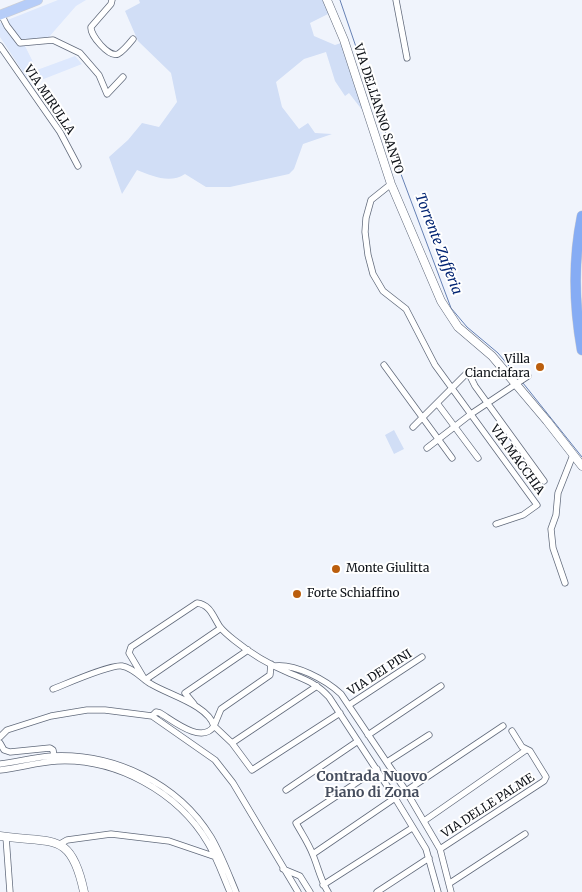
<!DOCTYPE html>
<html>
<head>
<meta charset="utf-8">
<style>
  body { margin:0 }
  canvas { display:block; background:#f0f4fc }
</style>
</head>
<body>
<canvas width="582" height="892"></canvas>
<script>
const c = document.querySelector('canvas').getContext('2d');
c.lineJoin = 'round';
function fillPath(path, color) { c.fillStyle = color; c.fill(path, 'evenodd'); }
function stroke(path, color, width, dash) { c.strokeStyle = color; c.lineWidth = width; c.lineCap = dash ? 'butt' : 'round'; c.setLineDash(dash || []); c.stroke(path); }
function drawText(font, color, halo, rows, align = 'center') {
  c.font = font + ' Merriweather,serif'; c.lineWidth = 4; c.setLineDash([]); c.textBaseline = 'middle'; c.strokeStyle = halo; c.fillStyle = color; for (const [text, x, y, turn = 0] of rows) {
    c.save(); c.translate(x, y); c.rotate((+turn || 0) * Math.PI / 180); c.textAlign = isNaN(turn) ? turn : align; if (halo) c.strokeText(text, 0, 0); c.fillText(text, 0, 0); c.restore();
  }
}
fillPath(new Path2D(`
  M58,0H86L76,6L49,37L22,40L37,70L75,56L82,64L31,84L0,37V23Z`), '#dde8fd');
fillPath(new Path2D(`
  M139,0H324L330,13L310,23L314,36L335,45L341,43L366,115L349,93L345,96L335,81L326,52L304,59L276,82L282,107L299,129L308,123L315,133L332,134L303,144L294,169L289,174L230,187H206L185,174C170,184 152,176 137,170L122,194L109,157L128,140L142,123L159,127L177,102L171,73L138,41L125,11L140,3Z
  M394,430L404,449L394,454L385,435Z`), '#d1def6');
stroke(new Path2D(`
  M340,0L383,126L451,308L467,327L498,353L519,378
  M523,383L582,457`), '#6681b4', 1);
const street = new Path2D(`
  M112,0L111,4L91,27C90,35 109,58 118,54C123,51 129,44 133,39
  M396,0L407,58
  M1,14L7,26L20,43L53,40L80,53L99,75L107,94L123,77
  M0,46L60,132L78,166
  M391,184L371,200L366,218L365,232L368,255L373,274L383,291L406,309L435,365L537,505L523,515L496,524
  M384,365L452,458
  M437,403L478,458
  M413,427L468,372L475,386L544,481
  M427,448L471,414L528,376
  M565,583L553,548L551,529L556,515L558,493L573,455
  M221,628L145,680L129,653L131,647L197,603C211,605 213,617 220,627C224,632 229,636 234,640C250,653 268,664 287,672C303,679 317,683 329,697L395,798L426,849L438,892
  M271,664L270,675L221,709L214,726L232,743L252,770L340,713
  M274,666C295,663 326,680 341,694L406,791L440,849L451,892
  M53,689C66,684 111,664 122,666C134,668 142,679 151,684C169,695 208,705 214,726C202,745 172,720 160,713L156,712L152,716
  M194,704L185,693L248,650
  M349,705L422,657
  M368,735L441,686
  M0,737L7,730L51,716L87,710H105L152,716L215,760L233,783L298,892
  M0,743L4,750L10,752L50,748L53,750L54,756
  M232,743L317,686
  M387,762L429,735
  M0,764C17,762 35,757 52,756C114,753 178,783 211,837C221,854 228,873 236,892
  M0,770C19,768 38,762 57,761C116,758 178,792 208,843C217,858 223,876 230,892
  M286,790L358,741
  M406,791L503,726
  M424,821L526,750
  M6,837L10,892
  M60,844L67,840L111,834L169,841L216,857
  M440,849L544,781L546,777L530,751L522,747L512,731
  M313,854L395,798
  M283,869L300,876L310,892
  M450,883L525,834
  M323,885L412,828
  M328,892C321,881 318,867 313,855C309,844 302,834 296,823L377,769
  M377,892L429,858`);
const secondary = new Path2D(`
  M327,0L344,40L391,184L441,301L458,327L492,356L547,421L582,466
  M0,836C53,844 71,830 84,892`);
const primary = new Path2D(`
  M0,15L38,0`);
const highway = new Path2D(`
  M582,216C573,260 574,305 582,350`);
stroke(street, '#626b7c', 7);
stroke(secondary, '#626b7c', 9);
stroke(primary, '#cfcfd1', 10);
stroke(highway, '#cfcfd1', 11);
stroke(street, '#fff', 5.5);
stroke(secondary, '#fff', 8);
stroke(primary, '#b6cdf8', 9);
stroke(highway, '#86acf4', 10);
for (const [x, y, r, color] of [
  [540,367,5,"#bb5e0d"],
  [336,569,5,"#bb5e0d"],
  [297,594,5,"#bb5e0d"]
]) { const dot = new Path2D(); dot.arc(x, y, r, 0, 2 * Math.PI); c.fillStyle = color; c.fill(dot); stroke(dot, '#fff', 2); }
drawText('12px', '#0d1117', '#fff', [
  ["VIA MIRULLA",49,100,56],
  ["VIA DELL'ANNO SANTO",378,109,72],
  ["VIA MACCHIA",517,460,54],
  ["VIA DEI PINI",380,673,-33],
  ["VIA DELLE PALME",488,806,-33]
]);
drawText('12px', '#0d1117', '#fff', [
  ["Villa",530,360,"right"],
  ["Cianciafara",530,374,"right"],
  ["Monte Giulitta",346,569],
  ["Forte Schiaffino",307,594]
], 'left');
drawText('italic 14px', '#032573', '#fff', [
  ["Torrente Zafferia",438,244,69]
]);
drawText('bold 14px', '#464e5e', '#fff', [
  ["Contrada Nuovo",372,777],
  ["Piano di Zona",372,793]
]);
</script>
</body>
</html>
